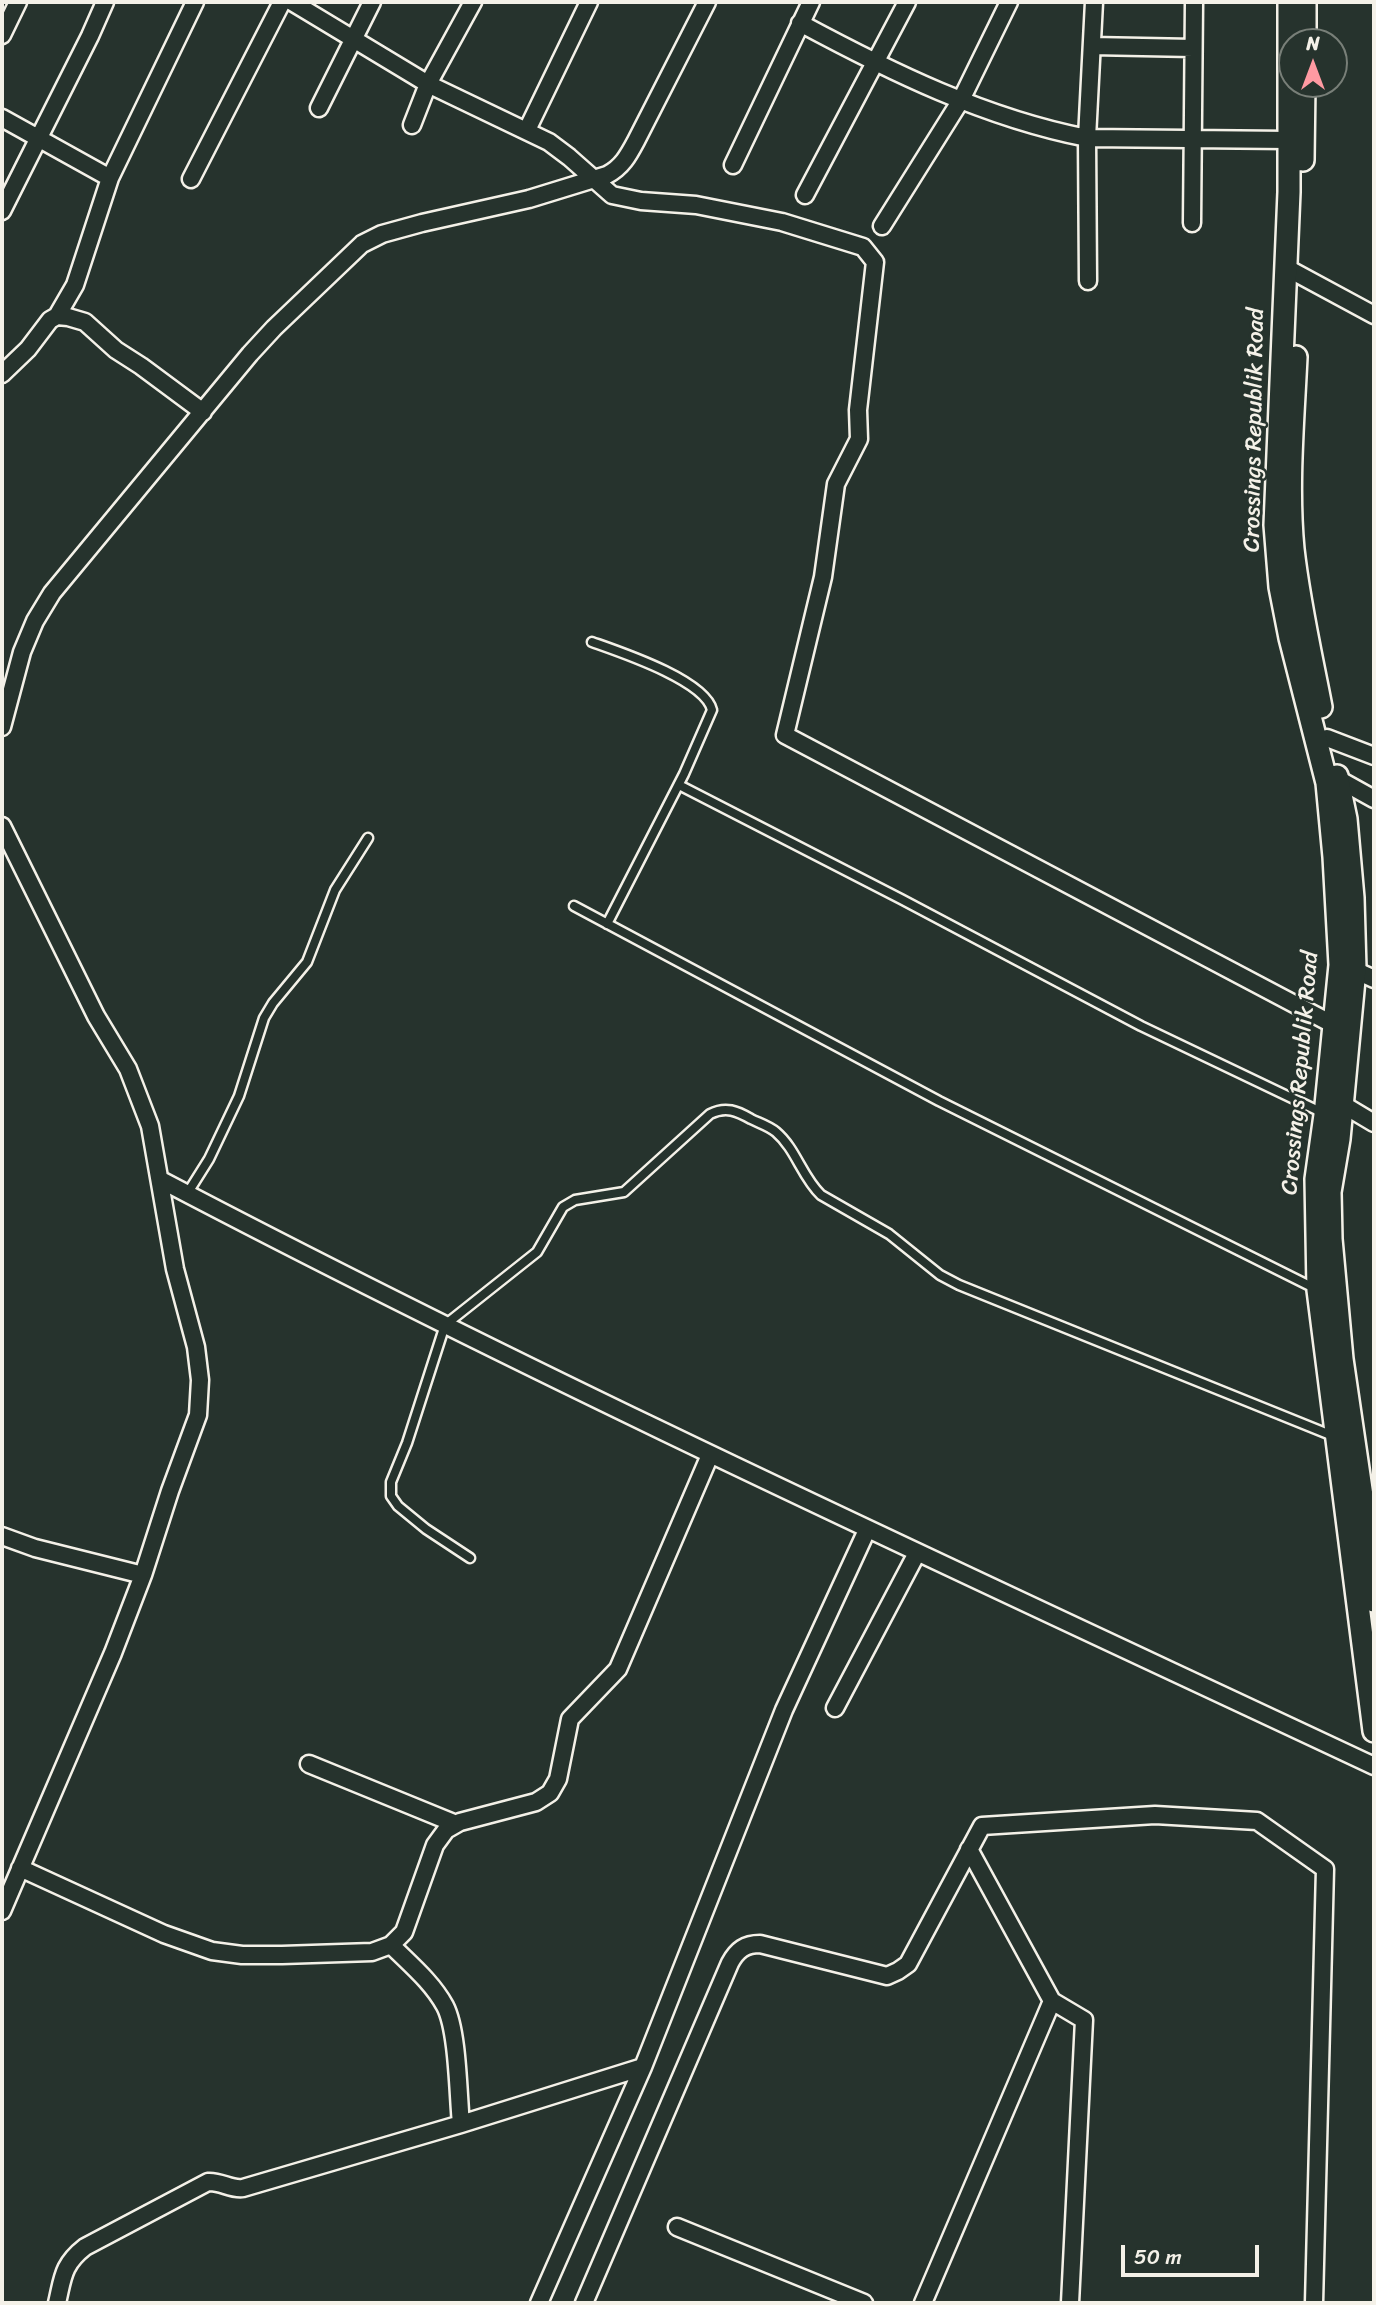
<!DOCTYPE html>
<html>
<head>
<meta charset="utf-8">
<style>
  body { margin:0 }
  #map { position:relative; width:1376px; height:2305px; overflow:hidden; background:#26332d; font-family:Sriracha,sans-serif }
  canvas { display:block }
  .frame { position:absolute; inset:0; border:4px solid #f4f1e8; pointer-events:none }
  .north { position:absolute; left:1278px; top:28px; width:70px; height:70px; box-sizing:border-box; background:#26332d; border:2px solid #787f78; border-radius:50%; rotate:0deg; font-size:19px; font-weight:700; line-height:28px; text-align:center; color:#f4f1e8 }
  .north::after { content:''; display:block; margin:auto; width:24px; height:32px; background:#ff9aa2; clip-path:polygon(50% 0,100% 100%,50% 72%,0 100%) }
  .scale { position:absolute; left:1121px; top:2245px; width:138px; height:32px; box-sizing:border-box; border:4px solid #f4f1e8; border-top:0; padding-left:9px; font-size:21px; line-height:24px; white-space:nowrap; color:#f4f1e8; -webkit-text-stroke:5px #26332d; paint-order:stroke }
</style>
</head>
<body>
<div id="map">
<canvas width="1376" height="2305"></canvas>
<div class="frame"></div>
<div class="north">N</div>
<div class="scale">50 m</div>
</div>
<script>
const c = document.querySelector('canvas').getContext('2d');
c.lineJoin = 'round';
function stroke(path, color, width, dash) { c.strokeStyle = color; c.lineWidth = width; c.lineCap = dash ? 'butt' : 'round'; c.setLineDash(dash || []); c.stroke(path); }
function drawText(font, color, halo, rows, align = 'center') {
  c.font = font + ' Sriracha,sans-serif'; c.lineWidth = 5; c.setLineDash([]); c.textBaseline = 'middle'; c.strokeStyle = halo; c.fillStyle = color; for (const [text, x, y, turn = 0] of rows) {
    c.save(); c.translate(x, y); c.rotate((+turn || 0) * Math.PI / 180); c.textAlign = isNaN(turn) ? turn : align; if (halo) c.strokeText(text, 0, 0); c.fillText(text, 0, 0); c.restore();
  }
}
const service = new Path2D(`
  M592,642C620,652 705,680 712,710L684,774L607,924
  M679,785L901,899L1141,1026L1323,1113
  M574,906L939,1101L1316,1289
  M187,1194L209,1159L239,1096L264,1018L273,1003L307,962L335,890L368,838
  M470,1558L426,1529L398,1506L391,1496V1482L407,1443L445,1325L537,1252L563,1207L575,1200L624,1192L710,1114C726,1106 737,1111 751,1119C759,1123 769,1126 776,1132C796,1149 802,1177 821,1195L889,1234L940,1275L959,1285L1333,1436`);
const minor = new Path2D(`
  M292,2L428,84L549,142L569,157L612,195L641,201L696,205L782,222L863,247L875,262L858,410L859,439L836,484L823,577L785,735L1334,1025
  M800,23C891,72 985,118 1087,138L1289,140
  M2,35L18,2
  M1092,46L1193,48
  M319,108L372,2
  M2,118L110,178
  M412,125L428,84L473,2
  M527,130L589,2
  M733,165L811,2
  M191,179L282,2
  M805,195L907,2
  M2,211L90,36L105,2
  M1192,223L1194,2
  M882,226L961,100L1009,2
  M1285,267L1374,315
  M1088,281L1087,138L1094,2
  M57,316L75,285L110,178L195,2
  M2,374L28,349L50,320L57,316L68,317L85,322L116,350L141,366L203,412
  M2,727L22,652L35,621L52,593L250,354L274,328L362,244L382,234L422,223L529,199L607,175C622,167 628,156 636,141L707,2
  M1327,738L1374,756
  M1338,779L1374,799
  M2,826L96,1016L128,1069L150,1126L175,1269L196,1347L200,1380L198,1415L170,1491L143,1575L113,1653L2,1911
  M1348,967L1374,979
  M1342,1104L1374,1123
  M161,1180C559,1389 967,1575 1374,1766
  M2,1536L35,1548L143,1575
  M835,1708L917,1553
  M309,1764L456,1824
  M20,1868L164,1934L212,1951L242,1955H282L372,1952L391,1945L404,1932L435,1845L446,1830L460,1822L536,1802L550,1793L558,1779L570,1719L618,1669L710,1455
  M391,1945C410,1964 432,1982 445,2006C458,2031 458,2094 461,2124
  M1052,2001L1084,2020L1070,2303
  M677,2227L864,2303
  M57,2303C63,2278 62,2265 85,2247L208,2182C221,2181 231,2190 243,2188L461,2124L643,2067
  M539,2303L643,2067L784,1710L867,1530
  M584,2303L730,1963C737,1950 745,1944 760,1944L887,1976L898,1971L908,1964L982,1826L1155,1815L1257,1821L1325,1869L1314,2303
  M923,2303L1052,2001L969,1849`);
const tertiary = new Path2D(`
  M1289,2V192L1275,525L1280,587L1290,638L1327,783L1334,857L1340,965L1325,1115L1316,1179L1318,1290L1374,1731
  M1305,42V2
  M1303,160L1304,84
  M1296,357C1293,421 1287,486 1293,549C1299,603 1311,655 1321,707
  M1337,776L1346,819L1353,898L1355,969L1339,1139L1330,1192L1331,1239L1342,1359L1362,1496L1374,1601`);
stroke(service, '#f4f1e8', 13);
stroke(minor, '#f4f1e8', 21);
stroke(tertiary, '#f4f1e8', 26);
stroke(service, '#26332d', 8);
stroke(minor, '#26332d', 16);
stroke(tertiary, '#26332d', 21);
drawText('23px', '#f4f1e8', '#26332d', [
  ["Crossings Republik Road",1255,430,-89],
  ["Crossings Republik Road",1301,1073,-85]
]);
</script>
</body>
</html>
